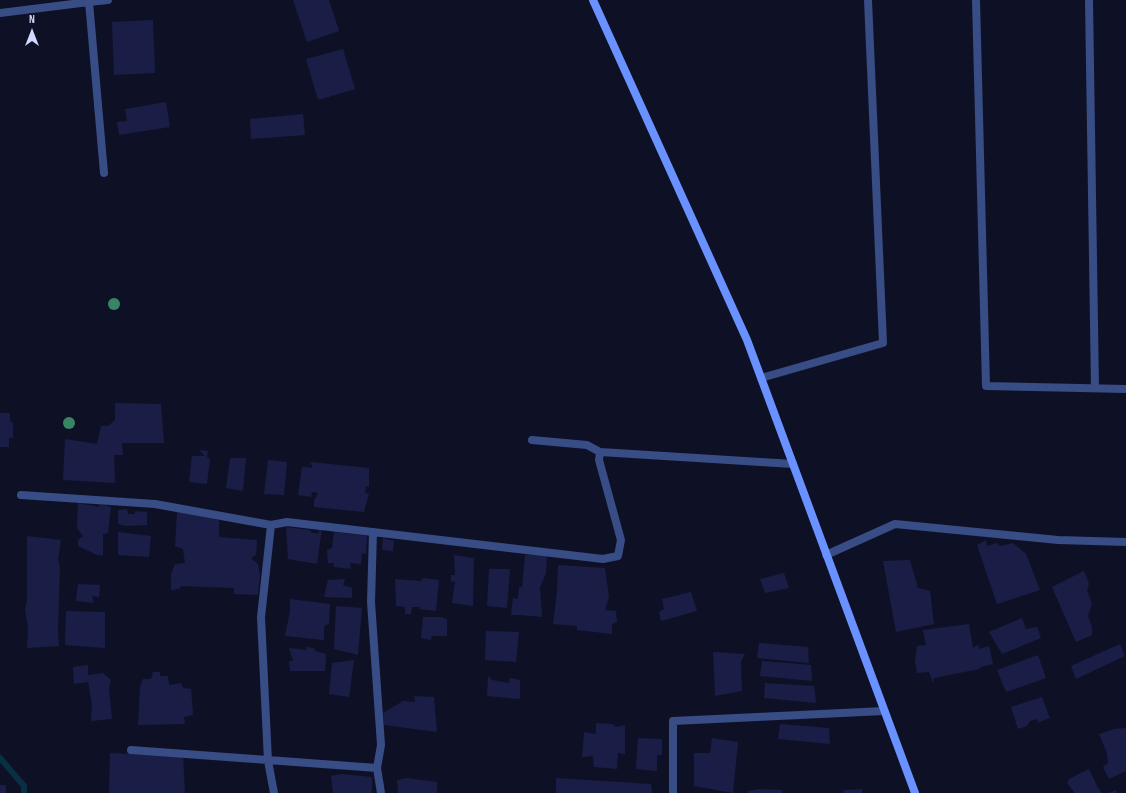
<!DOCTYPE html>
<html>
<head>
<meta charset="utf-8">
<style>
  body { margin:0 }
  #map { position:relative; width:1126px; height:793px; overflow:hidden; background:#0e1125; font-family:"Sofia Sans Condensed",sans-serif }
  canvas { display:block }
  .north { position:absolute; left:12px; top:12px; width:40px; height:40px; -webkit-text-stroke:3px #0e1125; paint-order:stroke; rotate:0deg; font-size:11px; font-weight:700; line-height:16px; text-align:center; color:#d2daff }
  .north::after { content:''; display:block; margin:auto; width:14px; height:18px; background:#d2daff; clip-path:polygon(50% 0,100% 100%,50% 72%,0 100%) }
</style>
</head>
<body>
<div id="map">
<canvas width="1126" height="793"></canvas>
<div class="north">N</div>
</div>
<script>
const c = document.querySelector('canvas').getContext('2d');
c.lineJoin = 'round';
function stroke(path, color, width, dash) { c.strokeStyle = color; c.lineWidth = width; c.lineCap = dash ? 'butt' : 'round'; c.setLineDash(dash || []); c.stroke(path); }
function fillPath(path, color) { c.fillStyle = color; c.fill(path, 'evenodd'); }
stroke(new Path2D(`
  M0,758L24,786V793`), '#092f43', 6);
fillPath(new Path2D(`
  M293,0H329L339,31L307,42Z
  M153,20L155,73L114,75L112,22Z
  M343,49L355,89L318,100L306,59Z
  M166,102L170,127L119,135L117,122L127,121L125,109Z
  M303,114L305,135L251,139L250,119Z
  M115,403L161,404L164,443H122L123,455H114L115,483L63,480L65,439L97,444L101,426H108L115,420Z
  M0,413H10V422H13V438H9V447H0Z
  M199,450L208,451L207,457L210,459L207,484L189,482L192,456H205Z
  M230,458H246L243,491L226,488Z
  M268,460L287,462L284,495L264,494Z
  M310,462L369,468V487L366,486L365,493L369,494L364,512L314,507V501L318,493L312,492L311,497L298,495L302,467L313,468Z
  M78,503L99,507L100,504L111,507L108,533L103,534V555H97L78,546V540L83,536L77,528Z
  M127,509L128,514H135V511L147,512V525L125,526L118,524V510Z
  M177,512L195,513L219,520V537L257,540L256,555L251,558L258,564L260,575L258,595L234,594V588L181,586L179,589L171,590V574L175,564L185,563L183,549L175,546Z
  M286,527L310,530L312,533H319L318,529L322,528L317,564L288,559Z
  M118,532L151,536L149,557L118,555Z
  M334,532L367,536L366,554L362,553L361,564L350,563L351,569L334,567V563H328L327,550L332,548Z
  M27,536L61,540L58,559L60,567L58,629L59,646L27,648L28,628L25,610L27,601Z
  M383,538L394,541L393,551L382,550Z
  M986,540L987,546L997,543L1000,546L1013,543L1026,554L1040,590L997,604L977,545Z
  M547,554L546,573L540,587L542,617L520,615H511L513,598L518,599L519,587H522L525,555Z
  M454,555L474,558L473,606L452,603L455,581L451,582V575H455Z
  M910,560L918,588L930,591L934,624L896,632L883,561Z
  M558,565L605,568L609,597L605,610L616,611L617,622L612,624V634L577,630V626L553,624L557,591Z
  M489,569H510L507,608L487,606Z
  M1084,571L1089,584L1087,590L1092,604L1088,616L1092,627V635L1076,642L1052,587Z
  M784,573L789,588L765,593L760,579Z
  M423,578L439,580L436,611L419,609L420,607H412L411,614H405V607L396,606L395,579L421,581Z
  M345,579L343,585L352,588V598L324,597L328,580Z
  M78,584L100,585L99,597L92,596L94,603L76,601Z
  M691,592L697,611L661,621L659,612L664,609L662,599Z
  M290,599L330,604L329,624L324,626V640L285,636L290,611Z
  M336,606L362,608L358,655L334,649Z
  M66,611L105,612V648L65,645Z
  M423,617H441L447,619V636H432L431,640L421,638Z
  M1022,618L1026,629L1037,627L1041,638L1002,654L989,632Z
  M969,624L973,648L978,645L980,649L989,646L993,664L981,667L979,669L934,678L933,683L929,672L917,673L915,662L917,646L926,645L923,630Z
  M486,631L519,632L516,662L485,660Z
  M759,643L808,647L809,663L757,658Z
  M1120,644L1125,656L1076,679L1071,666Z
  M306,647L314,648L315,651L326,654L325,671H290L289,661H293L289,648L306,650Z
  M713,652L745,654L741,662L742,691L715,696Z
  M1038,655L1046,678L1006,692L997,670Z
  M354,660L349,697L329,694L332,663Z
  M762,661L811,665L812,681L760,676Z
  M88,665V675L103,673L111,680L109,689L112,719L91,721L92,704L88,682L74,684L73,667Z
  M153,672H160V676H168L169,685L181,683L183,688L191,689L193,715L184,717L185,724L138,725L140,687L143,679H151Z
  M488,676L492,680L509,683L510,678L520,680V699L487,696Z
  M765,683L814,686L816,703L764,698Z
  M414,696L434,697L437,732L384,725L383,713L403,701L415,702Z
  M1042,697L1050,718L1037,723L1038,719L1030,721L1027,726L1018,729L1011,707Z
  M596,723L613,724L616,727L625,725V754L618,753L617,769L594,767L593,756L582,757L584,732L596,734Z
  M780,724L829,728L830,744L778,739Z
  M1126,728V771L1109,779L1103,767L1108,763L1107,753L1099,734L1114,729Z
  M638,738L662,739V755H657V771L636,769Z
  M712,738L738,742L733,793L694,786V753H710Z
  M110,753L183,756L185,793H109Z
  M1089,769L1098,788L1102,793H1075L1067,783L1069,779Z
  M341,774L372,777V793H333L331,776Z
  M406,778L437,782V793H398L397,780Z
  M556,778L651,784L652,793H556Z
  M0,785H6V793H0Z
  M759,789L782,790V793H748V791Z
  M862,789V793H843L844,790Z
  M1116,790L1117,793H1108Z`), '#1a1e46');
stroke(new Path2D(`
  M89,0V2L108,0
  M976,0L986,386L1126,389
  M1089,0L1095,388
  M0,13L89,2L104,173
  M761,378L883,343L868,0
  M532,440L587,445L600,452L793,464
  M21,495L155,504L271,525L287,522L603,559L618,556L621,540L599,460L600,452
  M271,525L261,617L268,761L274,793
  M373,532L371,602L381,745L377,768L381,793
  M826,555L895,524L1058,540L1126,542
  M131,750L377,768
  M673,793V721L884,711`), '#384c85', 8);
stroke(new Path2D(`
  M593,0L747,340L915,793`), '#6991ff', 8);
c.fillStyle = '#388464';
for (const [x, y] of [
  [114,304],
  [69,423]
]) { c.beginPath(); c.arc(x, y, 6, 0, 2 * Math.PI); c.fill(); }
</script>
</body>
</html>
